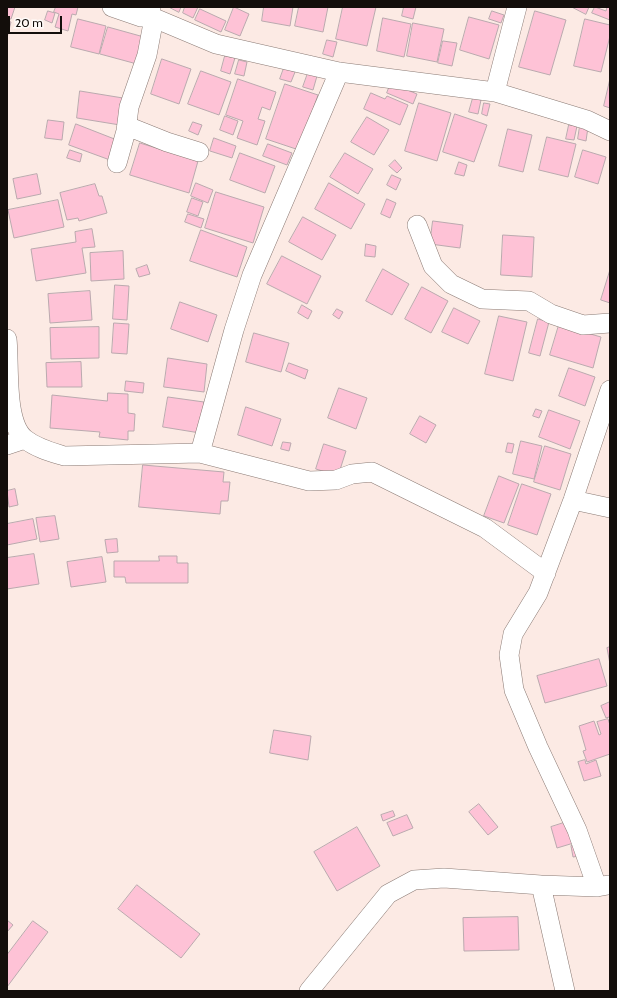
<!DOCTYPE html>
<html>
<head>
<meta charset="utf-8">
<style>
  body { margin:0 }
  #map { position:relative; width:617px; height:998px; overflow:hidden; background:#fceae4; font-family:Cabin,sans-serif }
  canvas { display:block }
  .frame { position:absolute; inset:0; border:8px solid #130e0b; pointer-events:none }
  .scale { position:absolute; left:8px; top:16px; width:54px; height:18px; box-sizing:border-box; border:2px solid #130e0b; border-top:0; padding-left:5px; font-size:12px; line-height:14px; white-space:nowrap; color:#130e0b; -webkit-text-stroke:3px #fffbf9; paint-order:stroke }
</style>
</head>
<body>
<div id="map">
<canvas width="617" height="998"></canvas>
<div class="frame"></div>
<div class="scale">20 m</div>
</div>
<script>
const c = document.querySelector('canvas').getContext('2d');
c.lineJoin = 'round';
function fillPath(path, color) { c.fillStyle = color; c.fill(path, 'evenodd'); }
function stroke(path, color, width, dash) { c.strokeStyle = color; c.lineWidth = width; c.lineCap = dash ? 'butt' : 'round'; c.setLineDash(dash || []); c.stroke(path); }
const building = new Path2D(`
  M7,7H15L11,19L7,18Z
  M56,7H78L76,15L72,14L68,31L55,27L59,14L54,12Z
  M169,7H181L179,12Z
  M185,7H198L193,18L183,13Z
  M234,7L249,14L240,36L225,30Z
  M264,7H293L290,26L262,21Z
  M299,7H328L323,32L295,26Z
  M343,7H376L367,46L336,39Z
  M404,7H416L413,19L402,16Z
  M572,7H589L586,14Z
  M595,7L606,11L607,7H610V20L592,13Z
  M200,9L226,21L221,32L195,20Z
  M48,11L55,13L52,23L45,20Z
  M492,11L504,15L501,23L489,19Z
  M535,11L566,20L550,75L519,67Z
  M469,17L499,25L489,59L460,50Z
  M383,18L411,24L404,57L377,51Z
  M78,19L106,26L99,54L71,47Z
  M585,19L610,25V36L601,72L574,66Z
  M7,21L11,22L7,38Z
  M413,23L444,29L437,62L407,56Z
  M108,27L144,37L137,64L100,54Z
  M327,40L337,42L333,57L323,54Z
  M443,41L457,43L452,66L438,63Z
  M225,56L235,58L230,74L221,71Z
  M162,59L191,69L179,104L151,94Z
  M239,60L247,62L244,76L235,74Z
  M284,68L295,72L291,82L280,79Z
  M201,71L231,82L219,115L188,104Z
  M308,73L317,76L313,90L303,87Z
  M238,79L276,92L270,110L262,107L258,119L265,121L257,145L237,138L243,121L226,115Z
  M610,79V108L604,106Z
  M391,83L417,94L413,104L387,93Z
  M285,84L318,95L299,150L266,139Z
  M80,91L123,98L120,125L77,118Z
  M371,93L385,99L387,96L408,105L400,125L364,109Z
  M473,98L481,100L478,114L469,112Z
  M419,103L451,113L437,161L405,151Z
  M484,103L490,104L487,116L482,114Z
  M455,114L487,125L474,162L443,152Z
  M225,116L238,121L233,135L220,130Z
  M367,117L389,130L374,155L351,142Z
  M48,120L64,122L62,140L45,138Z
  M193,122L202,125L198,135L189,131Z
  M76,124L117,140L110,160L69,145Z
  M569,125L577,126L574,140L566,139Z
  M580,126L588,127L586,141L578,139Z
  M508,129L532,135L523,172L499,166Z
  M547,137L576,144L568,177L539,170Z
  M214,138L236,146L232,158L210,151Z
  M140,143L198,161L189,193L130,175Z
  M268,144L292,153L287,165L263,156Z
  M70,150L82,154L80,162L67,158Z
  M583,150L606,157L598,184L575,177Z
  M240,153L275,166L265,193L230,180Z
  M345,153L373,169L358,194L330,177Z
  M395,160L402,168L397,173L389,166Z
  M459,162L467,165L464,176L455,174Z
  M37,174L41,194L17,199L13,179Z
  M392,175L401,179L396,190L387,185Z
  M196,183L213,190L208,203L191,196Z
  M329,183L365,204L351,229L315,209Z
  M95,184L99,196H102L107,213L79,221L78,218L67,220L60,193Z
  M216,192L264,207L253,243L205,228Z
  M192,198L203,202L198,216L187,212Z
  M387,199L396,203L390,218L381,214Z
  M58,200L64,227L14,238L8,210Z
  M188,214L204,219L201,228L185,222Z
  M303,217L336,235L322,260L289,242Z
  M433,221L463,225L460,248L430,244Z
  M92,229L95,247L82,248L86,273L36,281L31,249L76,242L75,232Z
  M201,230L247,247L237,277L190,261Z
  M503,235L534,237L532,277L501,275Z
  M366,244L376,246L375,257L365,256Z
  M123,251L124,279L91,281L90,253Z
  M282,256L321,276L307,304L267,284Z
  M147,265L150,274L139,277L136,269Z
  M383,269L409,284L392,315L366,301Z
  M610,270V303L601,300Z
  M115,285L129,286L127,320L113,319Z
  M422,287L448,301L431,333L405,319Z
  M90,291L92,320L50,323L48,294Z
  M180,302L217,315L208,342L171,329Z
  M302,305L312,311L308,319L298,313Z
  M454,308L480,321L468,344L442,332Z
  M337,309L343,312L339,319L333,315Z
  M499,316L527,322L513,381L485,374Z
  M538,319L549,322L540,356L529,353Z
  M114,323L129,324L127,354L112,353Z
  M559,325L601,337L593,368L550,355Z
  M99,327V358L51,359L50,328Z
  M254,333L289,343L281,372L246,362Z
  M168,358L207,364L204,392L164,387Z
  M81,362L82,387H47L46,363Z
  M289,363L308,370L305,379L286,371Z
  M569,368L595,377L585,406L559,396Z
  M126,381L144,383L143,393L125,391Z
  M339,388L367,398L356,429L328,418Z
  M108,393L128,394V413L135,414L134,431H128V440L99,437L100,432L50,428L52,395L107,401Z
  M168,397L204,402L200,433L163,427Z
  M246,407L281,419L272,446L238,435Z
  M536,409L542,411L539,418L533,416Z
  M549,410L580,421L570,449L539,437Z
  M420,416L436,425L426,443L410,434Z
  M521,441L542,446L534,479L513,474Z
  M283,442L291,443L289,451L281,449Z
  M508,443L514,444L512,453L506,452Z
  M324,444L346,451L338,476L316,469Z
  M545,446L571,454L560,490L534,482Z
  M143,465L224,472L223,482H230L228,501H221L220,514L139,507Z
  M499,476L519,484L504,523L484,516Z
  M522,484L551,494L537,535L508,525Z
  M15,489L18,505L9,507L7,491Z
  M55,516L59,539L40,542L36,518Z
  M33,519L37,539L7,545V524Z
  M117,539L118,552L107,553L105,540Z
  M34,554L39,584L7,589V558Z
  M159,556H177V563H188V583H126L125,577H114V561H159Z
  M102,557L106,582L71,587L67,562Z
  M610,647V664L607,648Z
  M599,659L607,686L545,703L537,676Z
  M610,702V719L609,717L606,718L601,706Z
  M608,719L610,725V754L587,762L583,751L586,750L579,726L594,721L599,735L601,734L597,722Z
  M274,730L311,736L308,760L270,753Z
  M585,760L586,764L596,760L601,776L584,781L578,762Z
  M479,804L498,827L488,835L469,812Z
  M393,811L395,816L383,821L381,815Z
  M407,815L413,828L393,836L387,823Z
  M570,821L577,842L557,848L551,827Z
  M357,827L380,866L337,891L314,852Z
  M578,844L580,856L573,857L571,846Z
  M137,885L200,934L181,958L118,909Z
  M518,917L519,950L464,951L463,918Z
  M7,920L13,925L7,932Z
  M33,921L48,932L7,987V955Z`);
fillPath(building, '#fec2d6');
stroke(building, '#baa9ae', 1);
const minor = new Path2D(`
  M112,7L141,17L147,15L151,7
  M147,15L216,44L339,72L495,92L587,120L610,131
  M495,92L517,7
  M127,126L167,142L199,152
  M117,163L126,131L129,107L147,55L154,18
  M417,225L433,266L451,284L482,299L529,301L551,314L583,325L610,323
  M7,339C10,365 4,422 25,439C36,448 51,452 64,456L200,453L309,481L336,480L352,474L372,472L485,528L546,573
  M7,445L25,439
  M200,453L234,330L252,275L339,72
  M573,500L610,508
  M541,885L565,991
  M597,887L577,830L538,747L514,690L509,655L513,634L538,593L573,500L610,390
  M309,991L388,894L414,880L444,878L541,885L597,887L608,885`);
stroke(minor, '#8b7b75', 20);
stroke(minor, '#fff', 19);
</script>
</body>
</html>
